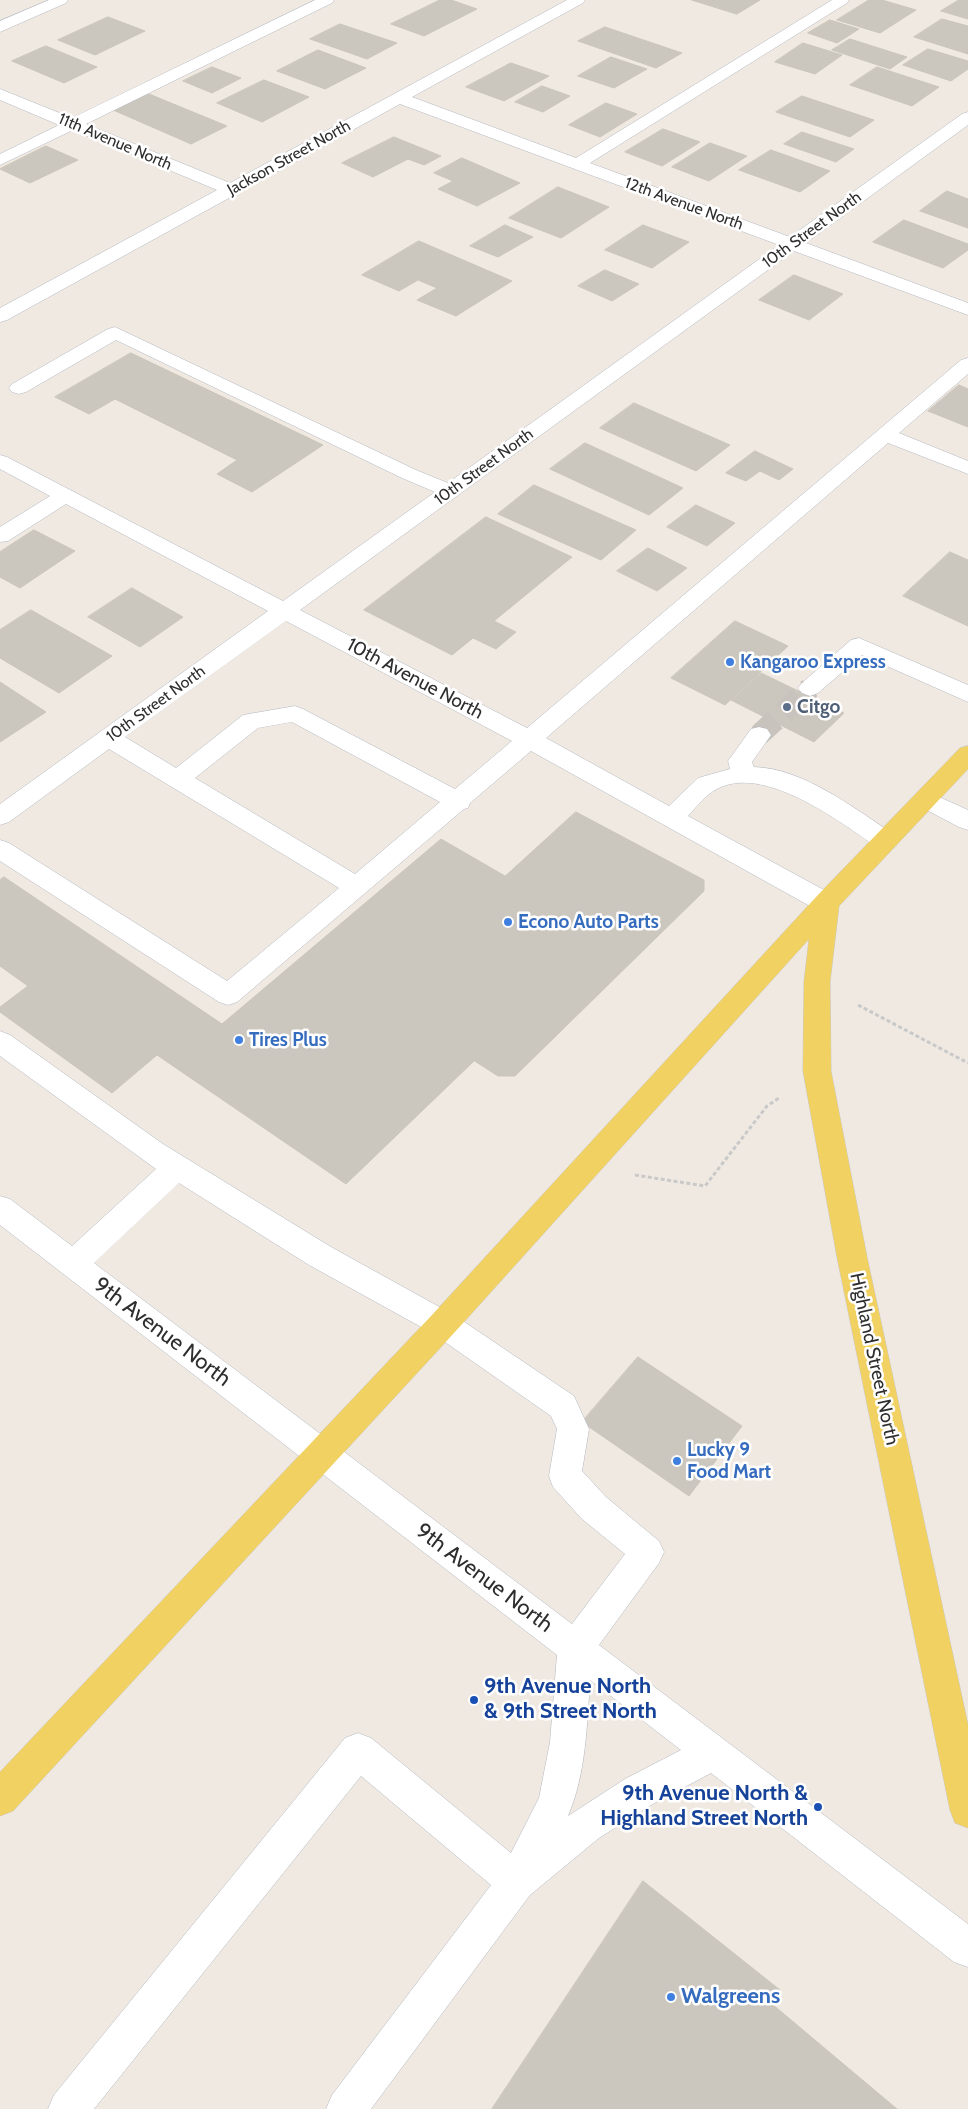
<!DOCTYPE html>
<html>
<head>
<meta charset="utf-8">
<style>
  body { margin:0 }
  canvas { display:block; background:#efe9e1 }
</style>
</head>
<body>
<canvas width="968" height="2109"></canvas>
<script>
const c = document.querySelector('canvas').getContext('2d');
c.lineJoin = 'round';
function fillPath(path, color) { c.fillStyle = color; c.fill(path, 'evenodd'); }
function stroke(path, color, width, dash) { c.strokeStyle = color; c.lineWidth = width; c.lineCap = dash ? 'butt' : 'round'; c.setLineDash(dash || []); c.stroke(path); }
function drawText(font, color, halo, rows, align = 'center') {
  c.font = font + ' Cabin,sans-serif'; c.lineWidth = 5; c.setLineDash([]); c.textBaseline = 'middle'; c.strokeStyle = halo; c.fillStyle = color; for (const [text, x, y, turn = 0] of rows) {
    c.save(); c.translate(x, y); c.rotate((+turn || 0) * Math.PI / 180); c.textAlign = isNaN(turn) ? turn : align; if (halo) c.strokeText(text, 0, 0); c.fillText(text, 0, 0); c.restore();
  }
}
const building = new Path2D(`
  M440,0H451L477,9L424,36L391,24Z
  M692,0H760L737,14Z
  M869,0H882L916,10L880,33L837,20Z
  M959,0H968V19L941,11Z
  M108,17L145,31L95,55L58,40Z
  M942,19L968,26V54L914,37Z
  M830,20L859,29L837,43L808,33Z
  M340,24L397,43L367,59L310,39Z
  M605,27L682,53L656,68L578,41Z
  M850,39L907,57L890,69L832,50Z
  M803,43L842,55L815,74L775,62Z
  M46,46L97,67L64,83L12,61Z
  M928,49L968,61V69L951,81L903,65Z
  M318,50L366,68L325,89L277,71Z
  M611,57L647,69L614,88L578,76Z
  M511,63L549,76L504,101L466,87Z
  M212,67L241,78L212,93L183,81Z
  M877,67L939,87L912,106L850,85Z
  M264,80L309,97L262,122L217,103Z
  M542,86L570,96L543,112L515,102Z
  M149,94L227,126L191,144L113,110Z
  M802,96L874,120L850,137L776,112Z
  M606,103L637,114L600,137L569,125Z
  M663,129L700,142L662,166L625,152Z
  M802,132L854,149L836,162L784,144Z
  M394,137L441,156L424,165L408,159L373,177L342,163Z
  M710,143L747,156L709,181L672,167Z
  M46,146L78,160L30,183L0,169Z
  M771,150L830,171L800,192L739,170Z
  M462,158L520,183L477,206L438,189L453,181L434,173Z
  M558,187L609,207L561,238L509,218Z
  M947,191L968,199V228L920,211Z
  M904,220L968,244V250L943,268L873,242Z
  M505,225L533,237L498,257L470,246Z
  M643,225L689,242L652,268L605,250Z
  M419,241L512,281L456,316L417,300L437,288L418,280L399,291L362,275Z
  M605,270L639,284L612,301L578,286Z
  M794,275L843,294L809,320L759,300Z
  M131,353L323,445L252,492L217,474L237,460L115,399L89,414L55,397Z
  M959,385L968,389V427L928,411Z
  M634,403L730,445L696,471L600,428Z
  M585,443L683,488L649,515L550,469Z
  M755,451L793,469L779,480L760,471L746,481L726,473Z
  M534,485L636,530L601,560L498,514Z
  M696,505L735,523L707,546L667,527Z
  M486,517L572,557L494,621L516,632L496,649L473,638L452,655L364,610Z
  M34,530L75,551L20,588L0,577V552Z
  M648,548L687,568L657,591L617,571Z
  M950,552L968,560V626L903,596Z
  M132,588L183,617L140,647L88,617Z
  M31,610L112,656L59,693L0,658V630Z
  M735,621L788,646L725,705L671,678Z
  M761,673L844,713L814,742L731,700Z
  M0,682L46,712L0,742Z
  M576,812L704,880V891L515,1076H498L306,953L441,839L505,876Z
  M4,877L222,1024L306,953L474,1061L346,1184L157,1055L112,1093L0,1012V1007L28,986L0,966V880Z
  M638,1357L742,1426L689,1496L582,1422Z
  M643,1881L780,1990L772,2004L897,2109H492Z`);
fillPath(building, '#cbc7bf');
stroke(building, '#cbc5ba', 1);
stroke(new Path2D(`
  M759,735L810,688`), '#c8c4bd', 22, [22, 11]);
const minor = new Path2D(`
  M49,0H68L66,3L0,32V21Z
  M315,0H334L332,3L86,124L230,183L567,0H585L583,3L412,97L576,158L832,0H849L847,3L590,163L790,237L962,114L968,112V125L806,243L968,303V315L794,251L300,610L527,728L961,360L968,358V374L899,433L968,461V474L888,443L546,738L669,806L698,778L730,769L728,761L751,729L759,727L767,729L771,735L752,762L754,767C803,768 855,809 895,835L898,841L895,847L886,850L877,847C840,822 762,762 715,790C705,796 696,807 688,816L835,896L839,903L835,910L826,912L817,910L531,751L470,803L468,808L464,809L237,1002L228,1005L219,1002L0,861V840L9,843L227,981L339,888L109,749L9,822L0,825V804L268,611L66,504L8,541L0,542V527L50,496L0,469V455L7,457L283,601L435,492L402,478L116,340L26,392L19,394L12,392L9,388L12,384L108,329L115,327L416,470L448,483L779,245L400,104L7,320L0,322V308L217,190L73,130L0,165V154L59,125L0,100V89L72,118ZM286,621L512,741L455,789L303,709L295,706L243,715L176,768L125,737ZM292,722L440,802L355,874L195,778L258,728Z
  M859,638L968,685V702L862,655L818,693L810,696L802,693L798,688L802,683L851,640Z
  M926,791L968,810V830L959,827L917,805L914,799L917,793Z
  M0,1031L10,1035L163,1144L331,1247L454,1315L574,1396L589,1429L582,1471L606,1497L659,1541L664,1552L659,1563L599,1645L968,1924V1967L954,1962L711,1773L651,1805L599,1838L530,1895L371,2109H326L332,2095L491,1885L361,1776L94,2109H48L54,2095L345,1738L358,1733L371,1738L511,1853L539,1798L550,1742L557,1655L0,1225V1196L10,1199L72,1246L156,1169L0,1056ZM179,1183L309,1265L432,1333L551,1416L557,1429L549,1476L553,1487L582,1519L625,1554L572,1624L94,1263ZM590,1680L681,1750L625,1779L568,1816C586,1774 587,1725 590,1680Z`);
const major = new Path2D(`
  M968,746V769L839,906L830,982L831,1071L867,1257L968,1725V1828L955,1823L950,1810L837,1257L803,1071L804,982L809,939L454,1333L13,1811L0,1816V1772L432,1315L817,896L960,748Z`);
stroke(minor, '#b4b7c1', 1);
stroke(major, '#c9c9c9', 1);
stroke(new Path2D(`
  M858,1005L968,1063
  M635,1175L705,1186L767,1106L779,1098`), '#c9c9c9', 3, [4, 2.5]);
fillPath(minor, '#fff');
fillPath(major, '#f2d163');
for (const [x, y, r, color] of [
  [730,662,5,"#3f7fe0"],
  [787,707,5,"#5c6f8a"],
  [508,922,5,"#3f7fe0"],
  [239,1040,5,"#3f7fe0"],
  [677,1461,5,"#3f7fe0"],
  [474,1700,5,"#1a4fb4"],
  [818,1807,5,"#1a4fb4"],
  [671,1997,5,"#3f7fe0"]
]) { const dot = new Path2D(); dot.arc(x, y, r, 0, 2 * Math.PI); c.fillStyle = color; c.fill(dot); stroke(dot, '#fff', 2); }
drawText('16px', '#2e2e2e', '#fff', [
  ["11th Avenue North",115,142,23],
  ["Jackson Street North",289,158,-29],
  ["12th Avenue North",684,204,20],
  ["10th Street North",812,230,-36],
  ["10th Street North",484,467,-36],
  ["10th Street North",156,704,-36]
]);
drawText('bold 19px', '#366cbe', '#fff', [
  ["Kangaroo Express",740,662],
  ["Econo Auto Parts",518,922],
  ["Tires Plus",249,1040],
  ["Lucky 9",687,1450],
  ["Food Mart",687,1472]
], 'left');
drawText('19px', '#2e2e2e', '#fff', [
  ["10th Avenue North",415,679,28],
  ["Highland Street North",874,1359,78]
]);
drawText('bold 19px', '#4e5e75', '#fff', [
  ["Citgo",797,707]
], 'left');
drawText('22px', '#2e2e2e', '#fff', [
  ["9th Avenue North",162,1332,37],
  ["9th Avenue North",484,1578,37]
]);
drawText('bold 22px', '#164399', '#fff', [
  ["9th Avenue North",484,1687],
  ["& 9th Street North",484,1712],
  ["9th Avenue North &",808,1794,"right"],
  ["Highland Street North",808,1819,"right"]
], 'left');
drawText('bold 22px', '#366cbe', '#fff', [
  ["Walgreens",681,1997]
], 'left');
</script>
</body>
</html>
